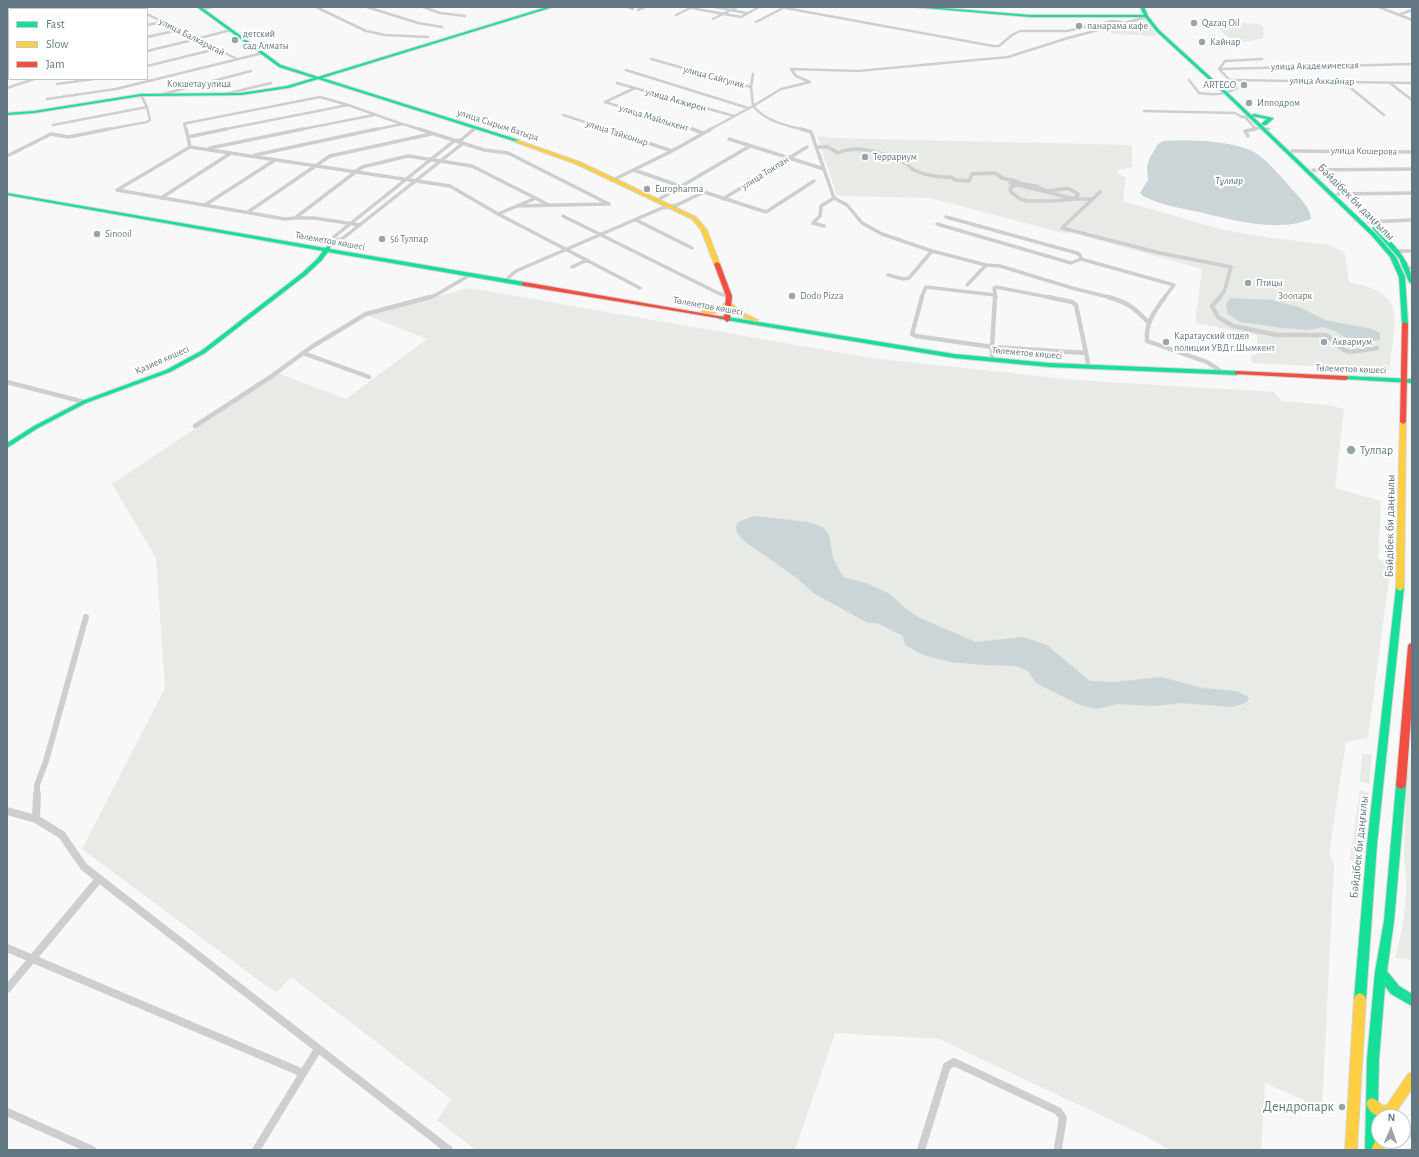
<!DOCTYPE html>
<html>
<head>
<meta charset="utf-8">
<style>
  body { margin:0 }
  #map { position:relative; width:1419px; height:1157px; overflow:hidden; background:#f8f8f8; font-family:"Alegreya Sans",sans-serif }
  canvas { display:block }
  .frame { position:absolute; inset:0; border:8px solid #637783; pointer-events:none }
  .legend { position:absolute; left:8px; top:8px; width:140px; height:72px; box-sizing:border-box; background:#fff; border:1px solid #c1c9cd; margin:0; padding:5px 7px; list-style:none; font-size:12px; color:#637783 }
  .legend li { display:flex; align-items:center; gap:8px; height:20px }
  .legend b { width:20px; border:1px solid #c1c9cd }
  .north { position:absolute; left:1371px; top:1109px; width:40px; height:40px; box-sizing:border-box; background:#fff; border:1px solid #c1c9cd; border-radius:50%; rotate:2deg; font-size:11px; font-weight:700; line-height:16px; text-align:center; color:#637783 }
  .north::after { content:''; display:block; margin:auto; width:14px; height:18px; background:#97a4ac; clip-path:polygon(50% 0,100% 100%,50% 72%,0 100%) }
</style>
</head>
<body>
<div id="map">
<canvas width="1419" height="1157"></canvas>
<div class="frame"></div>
<ul class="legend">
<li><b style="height:5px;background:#16e098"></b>Fast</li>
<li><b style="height:5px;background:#ffcf43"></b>Slow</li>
<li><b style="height:5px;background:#f24e42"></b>Jam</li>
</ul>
<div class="north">N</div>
</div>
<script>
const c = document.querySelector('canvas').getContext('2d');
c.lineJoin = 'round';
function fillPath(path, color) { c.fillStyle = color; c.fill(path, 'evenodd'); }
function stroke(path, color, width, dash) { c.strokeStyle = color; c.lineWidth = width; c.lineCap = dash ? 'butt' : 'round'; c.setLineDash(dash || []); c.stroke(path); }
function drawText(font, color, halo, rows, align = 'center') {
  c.font = font + ' "Alegreya Sans",sans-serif'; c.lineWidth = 4; c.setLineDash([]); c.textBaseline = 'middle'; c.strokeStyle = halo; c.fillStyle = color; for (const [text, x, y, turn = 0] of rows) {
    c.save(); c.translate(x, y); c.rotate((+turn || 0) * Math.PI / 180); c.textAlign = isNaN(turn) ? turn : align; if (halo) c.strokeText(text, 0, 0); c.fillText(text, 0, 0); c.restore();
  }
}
fillPath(new Path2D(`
  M1141,19L1148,20L1157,36L1115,34L1102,30Z
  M1215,22L1260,24L1265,30L1262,31L1266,35H1262L1264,38C1238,44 1230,45 1215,22Z
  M817,135L833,138L1132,145V167L1118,170V174L1126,178L1123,201L1220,229L1257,236L1329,245L1342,251L1345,254L1349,282C1363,285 1385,290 1392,305C1398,318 1391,355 1389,370L1252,363L1251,355H1257V335L1195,323L1202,269L1069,232L1067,234L930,198L837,196Z
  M469,288L871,358L1076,380L1274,392L1282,401L1330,405L1344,409L1335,488L1381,501L1378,559L1391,563L1368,738L1346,742L1329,853L1334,865L1322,1108L1265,1083L1261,1150H1171L1145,1136L939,1039L835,1033L795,1150H476L437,1120L451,1099L291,977L276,993L82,849L165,688L156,558L112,484L278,373L346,399L427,339L367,315Z
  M1412,718V960L1395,958C1405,923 1409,891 1404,855L1407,776L1412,745L1410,721Z
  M1362,754H1372L1369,784L1360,781Z
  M1360,790L1369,793L1360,871L1350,859Z`), '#e7eae5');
fillPath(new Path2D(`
  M1163,141C1185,139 1240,141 1257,154C1270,163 1281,177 1292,189C1298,196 1311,208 1311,219C1277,233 1233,220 1199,212C1180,208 1160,205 1143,196L1140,193L1148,180L1147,167L1149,159L1158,144Z
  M1230,298L1272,300L1299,307L1325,320L1372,329L1380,333V340L1367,342L1350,340L1334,331L1323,327L1308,330L1282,328L1240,322L1228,314L1226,304Z
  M754,516L808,522L823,527L829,535L833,558L843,577L866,583L890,594L905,608L920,618L976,642L1023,637L1047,645L1090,681L1114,682L1161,677L1203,688L1237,691L1248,697L1249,700L1243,704L1232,707L1181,703L1155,706L1119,704L1096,709L1080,705L1036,683L1028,671L1016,666L983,665L950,662L923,655L905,645L903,636L877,623H868L815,594L794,576L744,541L737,533L736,526L740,521Z`), '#cbd5d7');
const fast = new Path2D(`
  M197,7H201L281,65L318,77L547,7H553L322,78L519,140V141L517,142L318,79L288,88L241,95L141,96L34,113L7,115V113L34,111L141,94L241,93L287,86L314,78L279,67Z
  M913,7H929L1030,15H1144L1140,7H1144L1148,16L1159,30L1228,93L1376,234L1396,257L1405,277L1408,324L1405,326L1402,324L1399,277L1390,257L1372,236L1226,95L1157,32L1145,17H1030Z
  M1254,114L1273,118V119L1266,125H1262V123L1267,119L1252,116V115Z
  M7,193L325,248L328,246L330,247V249L524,282L527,284L524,286L328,252L321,261L306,275L205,353L170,372L86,403L38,428L7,448V443L34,426L82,401L166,370L201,351L302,273L317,259L323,251L7,195Z
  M1373,227H1377C1392,243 1412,260 1412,284L1409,282L1399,258L1373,229Z
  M722,316L954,354L1049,363L1237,371L1240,373L1237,375L1049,367L954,358L720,319L719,318Z
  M1346,376L1412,379V383L1344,379V377Z
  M1400,585L1404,588L1377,844L1366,999L1364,1003L1360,1005L1356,1003L1354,999L1367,844L1396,588Z
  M1401,781L1404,782L1406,785L1394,921L1387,971L1399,986L1412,994V1006L1391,994L1385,986L1379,1059L1377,1150H1365L1367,1059L1375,972L1384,921L1396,785L1398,782Z`);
const slow = new Path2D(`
  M517,140L580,162L696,217L707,230L720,264L717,266L714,264L701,230L692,219L576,164L515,142V141Z
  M729,301L741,312L758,320L755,322L753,321L737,314L729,306C722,311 709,317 701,312L704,310L717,308Z
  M1403,420L1406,422L1404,588L1400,591L1396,588L1400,422Z
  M1360,993L1364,995L1366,999L1357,1150H1345L1354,999L1356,995Z
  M1412,1072V1089L1394,1115C1383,1120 1371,1116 1366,1104L1368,1100L1372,1098L1376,1100L1383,1106L1387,1105L1408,1074Z
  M1379,1136V1141H1387L1383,1150H1371L1377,1137Z`);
const jam = new Path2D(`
  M717,262L720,264L732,296L730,320L727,322L724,319L524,286L521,284L524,282L724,317L726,296L714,264Z
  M1405,322L1408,324L1406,422L1403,424L1400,422L1402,324Z
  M1237,371L1346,376L1349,378L1346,380L1235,374V372Z
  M1412,643V703L1406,785L1404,788L1401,789L1398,788L1396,785L1408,646L1409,644Z`);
stroke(fast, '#d5d6d7', 2);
stroke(slow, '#d5d6d7', 2);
stroke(jam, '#d5d6d7', 2);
stroke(new Path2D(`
  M316,7L366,31L385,35L428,37
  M367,7L418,23L442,27
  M423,7L440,13L465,16
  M628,7L633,9
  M715,7L746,13
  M780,7L993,46H999L1012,35L1020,31H1067L1112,21L1122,22
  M1379,7L1412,20
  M691,8L741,17L759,7
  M36,9L45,7
  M59,9L65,7
  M101,9L103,7
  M138,9L140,7
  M202,9L212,7
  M638,10L645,7
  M147,14L237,59
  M676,15L692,7
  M1398,15L1412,10
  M7,16L9,15
  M713,19L737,7
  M756,22L783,8
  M147,25L163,22
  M7,28H9
  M147,37L179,30
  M196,39L231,30
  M7,41H9
  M147,51L197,39
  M651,59L751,87L753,106L709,130
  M147,66L216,49
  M7,67H9
  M1219,69L1412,64
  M626,70L748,108
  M1189,80L1199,93C1213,95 1225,95 1237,88L1219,69L1225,61L1262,59
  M1231,80L1412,83
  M1342,81L1384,115
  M810,82L796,76L791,69L858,71L1008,57L1068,38L1147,17
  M617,83L734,116
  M1390,83L1412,100
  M57,84L94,79
  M751,87L753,74
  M7,88L34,79
  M163,94L251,71
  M225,94L271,83
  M47,99L116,89L263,53
  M605,102L695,130
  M605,102L635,88
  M1144,111L1235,113L1242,117L1250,116
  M563,115L610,130
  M1245,117L1255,128
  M53,125L147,107
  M104,130L147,122L150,120L147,107L141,95
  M186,130L184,124L187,123L320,97L348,105
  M221,130L348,105L402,124
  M298,130L374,115
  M373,130L403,124L422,130
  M473,130L476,128
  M805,130C785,125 767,122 753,106L781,89L810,82
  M1251,130H1255V128L1269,129`), '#cdcecf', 2.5);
stroke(new Path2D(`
  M186,129L188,137
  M419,129L484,150L508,153L609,204
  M606,129L672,151
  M692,129L703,133
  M801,129L811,132L834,198L847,205L862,223L882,234L932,251L986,265L1000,266L1072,288L1112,298
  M1248,136L1245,131L1255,129
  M729,139L824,169
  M190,147L188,137L226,129
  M817,147H828L838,153C855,144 885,153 902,161C907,163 910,168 914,170C924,175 941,178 951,177L955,180L969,181L972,174L995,173L1002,178L1016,181
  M210,148L303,129
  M1292,151L1412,152
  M255,155L377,129
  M7,156L51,134L69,137L109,129
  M634,170L680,186
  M1313,170L1412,169
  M613,180L672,151L711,129
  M1018,182C1027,186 1028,184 1036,186C1040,187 1044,191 1048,191C1062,191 1064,184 1078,194L1075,199L1010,183Z
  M1016,185L1010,188L1011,192L1020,199L1028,201H1053L1075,199
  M1100,192L1062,228L1160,253L1231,267L1224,292L1219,298
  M1338,194L1412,193
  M161,198L231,153
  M723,199L807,147
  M1075,199H1093
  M656,201L750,146
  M205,205L275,160
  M517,206L607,204
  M248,212L330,156L431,134
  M498,214L536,198
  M563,216L720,294L729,296
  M946,217L1077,253L1080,255L1081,259
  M295,218L285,219L117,190L190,147L450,186L498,214L640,288
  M636,220L692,248
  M1369,222L1412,220
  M937,224L1071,263L1081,259L1174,285L1164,298
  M360,225L314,218H295L362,167L408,156L472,166L549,205
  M824,226L813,223L820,216L821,206L834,198
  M336,240L334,237L340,232L454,141L461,140L474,129
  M328,248L336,240L342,239L462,144L461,142
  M1397,251H1412
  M572,267L587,260
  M1407,268H1412
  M888,275L903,279L909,278L932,251
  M508,278L516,271L662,208L677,205L704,192L766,212L814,181
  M967,285L986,265
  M426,298L434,296L470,275
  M921,298L926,287L995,295
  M996,298L994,288L996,287L1053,298`), '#cdcecf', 3.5);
stroke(new Path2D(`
  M922,297L912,334L916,336L992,347V356
  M995,297L992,347L1086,353L1076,305L1072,302L1048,297
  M1108,297C1129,303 1133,307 1148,322
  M1165,297C1155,310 1145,324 1147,341L1207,362L1219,370
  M1220,297L1212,306L1218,317L1233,326L1277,335H1326L1344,350L1350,352L1377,348
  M303,353L369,377
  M1086,353L1088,363
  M7,382L84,402
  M195,426L269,378L313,346L366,314L430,297`), '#cdcecf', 4.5);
stroke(new Path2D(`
  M37,795V785L46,761L86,617`), '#cdcecf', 6);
stroke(new Path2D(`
  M7,811L36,819L62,835L84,867L449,1150
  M36,819L37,794
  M7,948L303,1073
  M7,989L99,879
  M7,1112L92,1150
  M1403,1133L1412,1134
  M256,1150L318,1049
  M921,1150L947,1066L954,1062L1058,1111L1063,1118L1058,1148`), '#cdcecf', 8);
fillPath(fast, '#16e098');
fillPath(slow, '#ffcf43');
fillPath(jam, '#f24e42');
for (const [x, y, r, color] of [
  [1194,23,4,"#97a4ac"],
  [1079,26,4,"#97a4ac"],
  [235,40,4,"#97a4ac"],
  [1202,42,4,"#97a4ac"],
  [1244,85,4,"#97a4ac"],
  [1249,103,4,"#97a4ac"],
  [865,157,4,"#97a4ac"],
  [647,189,4,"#97a4ac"],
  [97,234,4,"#97a4ac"],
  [382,239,4,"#97a4ac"],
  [1248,283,4,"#97a4ac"],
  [792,296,4,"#97a4ac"],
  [1166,342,4,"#97a4ac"],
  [1324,342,4,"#97a4ac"],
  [1351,450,5,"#97a4ac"],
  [1342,1107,4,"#97a4ac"]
]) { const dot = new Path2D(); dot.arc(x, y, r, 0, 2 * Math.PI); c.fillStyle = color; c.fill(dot); stroke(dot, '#fff', 1.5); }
drawText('10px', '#637783', '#fff', [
  ["Qazaq Oil",1202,23],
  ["панарама кафе",1087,26],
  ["детский",243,34],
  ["сад Алматы",243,46],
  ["Кайнар",1210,42],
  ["ARTEGO",1236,85,"right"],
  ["Ипподром",1257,103],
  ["Террариум",873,157],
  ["Europharma",655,189],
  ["Sinooil",105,234],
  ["56 Тулпар",390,239],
  ["Птицы",1256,283],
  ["Dodo Pizza",800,296],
  ["Каратауский отдел",1174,336],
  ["полиции УВД г.Шымкент",1174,348],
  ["Аквариум",1332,342]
], 'left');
drawText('10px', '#637783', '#fff', [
  ["улица Балкарагай",192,37,27],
  ["улица Академическая",1315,66,-1],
  ["улица Сайгулик",714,77,15],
  ["улица Аккайнар",1322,81,1],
  ["Кокшетау улица",199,84],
  ["улица Акжирен",676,100,16],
  ["улица Майлыкент",654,118,17],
  ["улица Сырым батыра",498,125,18],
  ["улица Тайконыр",617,133,18],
  ["улица Кошерова",1364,151,1],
  ["улица Токпан",765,173,-32],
  ["Төлеметов көшесі",330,241,10],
  ["Төлеметов көшесі",708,306,10],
  ["Төлеметов көшесі",1027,353,5],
  ["Қазиев көшесі",162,360,-24],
  ["Төлеметов көшесі",1351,369,2]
]);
drawText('10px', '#687a62', '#fff', [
  ["Зоопарк",1295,296]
]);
drawText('italic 11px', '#5e767c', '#fff', [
  ["Тұлпар",1229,181]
]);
drawText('12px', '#637783', '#fff', [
  ["Бәйдібек би даңғылы",1356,202,45],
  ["Бәйдібек би даңғылы",1390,526,-89],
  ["Бәйдібек би даңғылы",1359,847,-84]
]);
drawText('12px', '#637783', '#fff', [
  ["Тулпар",1360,450]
], 'left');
drawText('14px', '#637783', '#fff', [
  ["Дендропарк",1334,1107]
], 'right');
</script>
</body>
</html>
